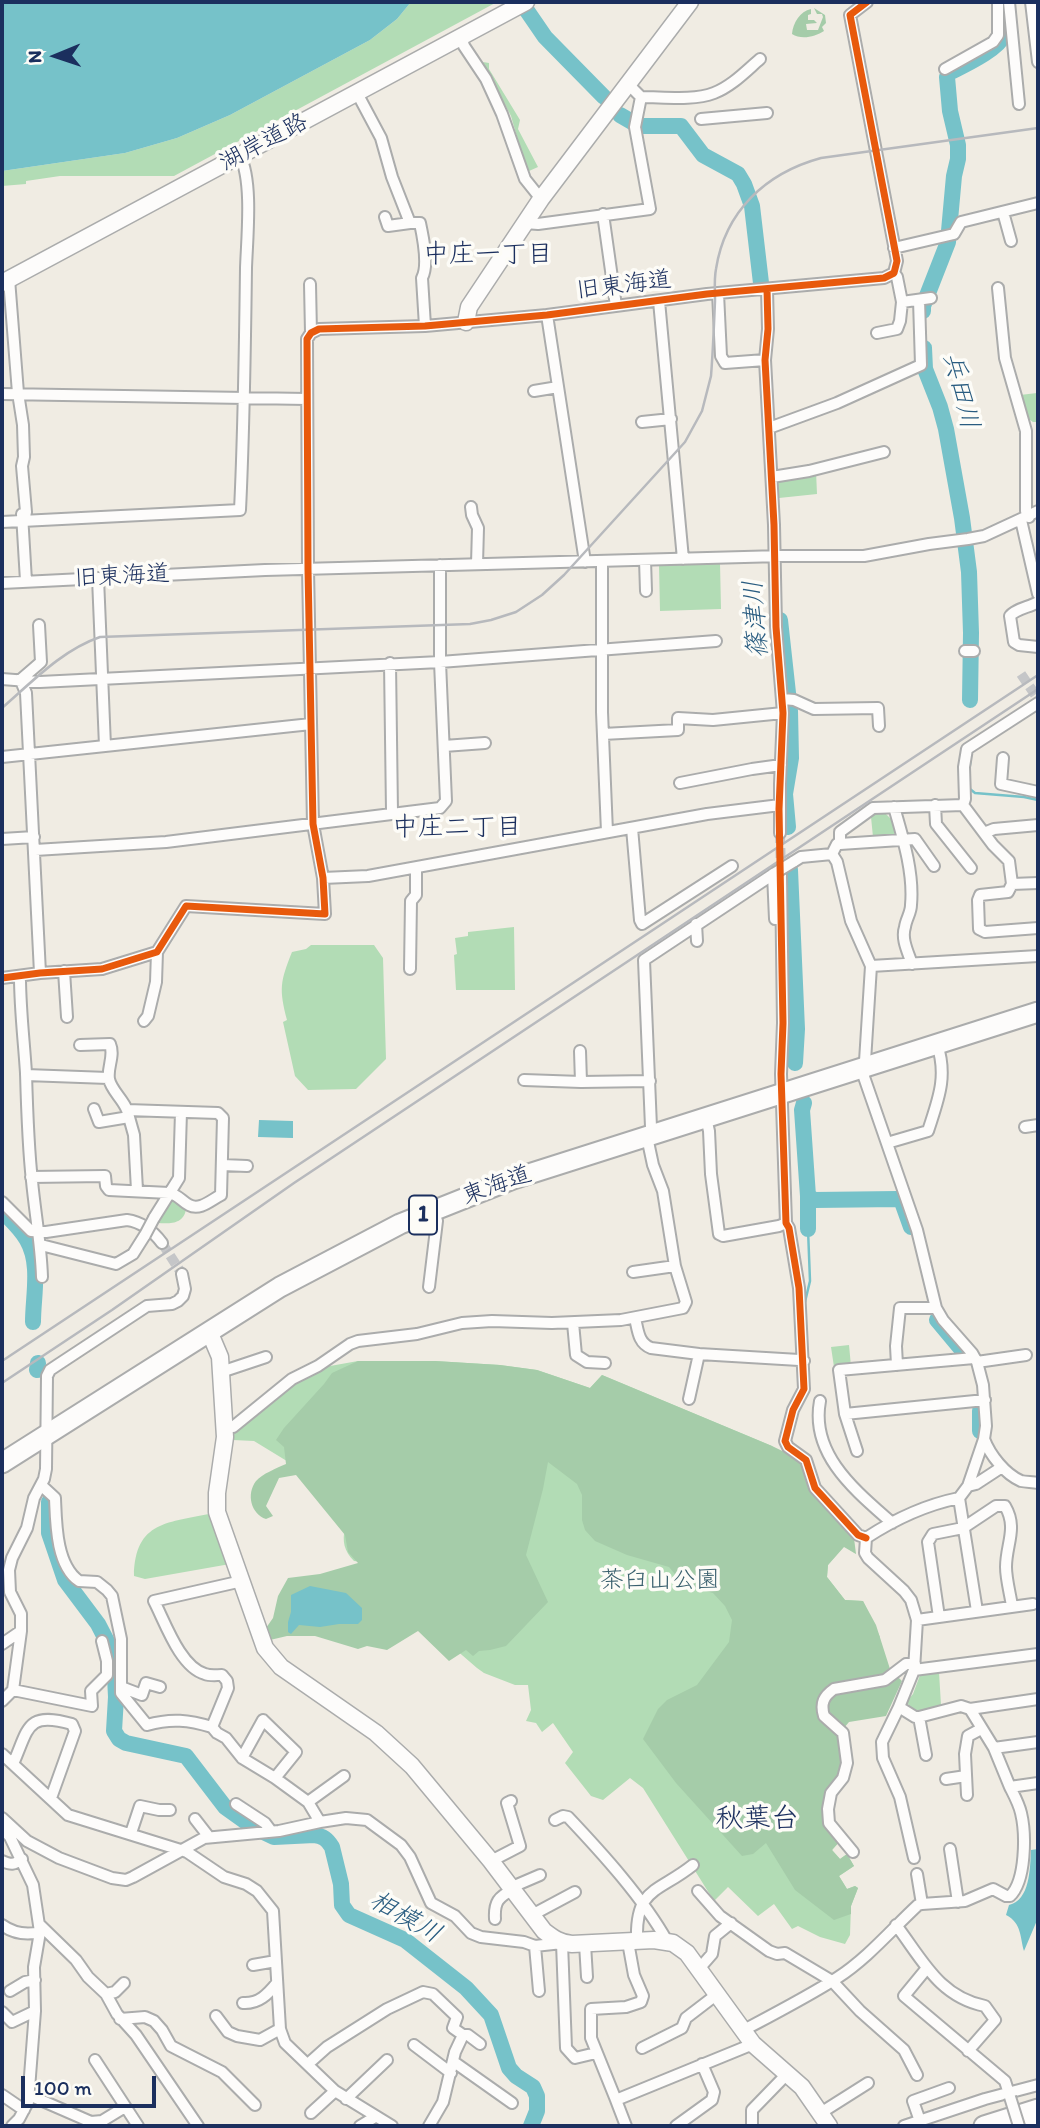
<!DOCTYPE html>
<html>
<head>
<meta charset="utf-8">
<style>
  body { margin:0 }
  #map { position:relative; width:1040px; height:2128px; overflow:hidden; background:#f0ece3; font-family:Itim,sans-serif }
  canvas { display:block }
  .frame { position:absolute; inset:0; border:4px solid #1b2f5e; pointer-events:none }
  .north { position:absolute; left:21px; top:21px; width:70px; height:70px; -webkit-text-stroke:5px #fdfcf7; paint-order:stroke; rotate:268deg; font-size:19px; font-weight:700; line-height:28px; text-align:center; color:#1b2f5e }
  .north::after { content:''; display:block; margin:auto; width:24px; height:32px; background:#1b2f5e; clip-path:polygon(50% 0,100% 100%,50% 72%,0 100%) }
  .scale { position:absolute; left:21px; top:2076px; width:135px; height:32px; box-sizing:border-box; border:4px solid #1b2f5e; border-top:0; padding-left:9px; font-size:21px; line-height:24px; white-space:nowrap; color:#1b2f5e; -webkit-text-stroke:5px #fdfcf7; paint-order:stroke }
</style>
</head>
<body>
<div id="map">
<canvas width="1040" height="2128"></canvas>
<div class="frame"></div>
<div class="north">N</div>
<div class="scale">100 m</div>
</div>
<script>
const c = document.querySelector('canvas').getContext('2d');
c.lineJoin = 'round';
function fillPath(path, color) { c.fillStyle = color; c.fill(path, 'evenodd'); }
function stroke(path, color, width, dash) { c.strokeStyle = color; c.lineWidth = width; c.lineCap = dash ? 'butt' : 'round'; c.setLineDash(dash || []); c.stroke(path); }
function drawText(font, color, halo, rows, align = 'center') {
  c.font = font + ' Itim,"Klee One",sans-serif'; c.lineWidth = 7; c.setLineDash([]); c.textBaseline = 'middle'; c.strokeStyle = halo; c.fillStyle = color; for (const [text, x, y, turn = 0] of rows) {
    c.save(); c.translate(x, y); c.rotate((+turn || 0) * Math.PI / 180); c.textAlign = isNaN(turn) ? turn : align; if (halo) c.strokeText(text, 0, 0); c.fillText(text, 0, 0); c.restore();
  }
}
fillPath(new Path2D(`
  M411,2H497L174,176H60L26,181V184L2,186V171L125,153L177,138L230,115L370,40L397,19Z
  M483,62L489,63V69L520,120L518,129L538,167L529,171L526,169L511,116Z
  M1037,393L1038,422H1033L1026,417L1020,395Z
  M816,471L817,494L779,498L778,479Z
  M720,563L721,609L660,611L659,565Z
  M885,813L891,819L897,830L892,837H873L871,817L874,814Z
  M514,927L515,990H456L454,955L457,954L455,938L468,936V932Z
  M311,945H374L383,958L386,1059L356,1089L308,1090L295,1076L283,1022L287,1020C279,989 280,982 292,952L306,949Z
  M176,1198L186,1209C184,1224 170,1224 158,1223L171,1199Z
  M849,1345L851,1366L834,1367L831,1347Z
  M358,1361H435L500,1365L537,1370L590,1388L602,1375L772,1446L856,1554L844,1546L828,1565L827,1577L845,1600L863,1601L880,1637L832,1682L829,1790C820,1813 825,1823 840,1841L832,1850L840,1859L847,1854L854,1866L839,1876L847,1889L855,1886L858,1888L851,1906L850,1935L845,1944L820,1937L798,1926L792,1929L774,1904L758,1916L728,1887L714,1901L643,1788L630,1778L603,1800L591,1796L565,1763L573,1752L553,1723L542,1732L536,1723L526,1721L531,1710L528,1685H515L484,1673L477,1668L455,1649L372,1563L354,1561C344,1551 342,1541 345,1528L295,1466L254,1441L233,1440L232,1433L273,1401L293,1382L319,1368Z
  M213,1513L230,1564L145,1579L134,1576C135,1520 169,1523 213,1513Z
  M939,1672L941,1705L920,1712L909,1706L907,1701L913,1694L920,1675Z`), '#b2dcb5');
fillPath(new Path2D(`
  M814,8L825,15L826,23L822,27L824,31C815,37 801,40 792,34C793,23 800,11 811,9V14L808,15V20H814L817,23L806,24L807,30H818L823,17L822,14H817Z
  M358,1361H435L500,1365L537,1370L590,1388L602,1375L772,1446L799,1459L854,1538L856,1554L844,1547L828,1565L827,1577L845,1600L863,1601L876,1625L890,1669L902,1681L886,1716L849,1722L838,1735C840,1745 845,1759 843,1768C841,1776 837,1781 832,1787C816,1806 826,1825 840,1841L832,1850L840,1859L847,1854L854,1866L839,1876L847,1889L855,1886L858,1888L851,1906V1914L834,1920L795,1890L766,1843L753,1854L742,1856L676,1783L643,1739L658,1709L667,1700L697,1685L729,1642L732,1620L725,1606L713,1593L689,1586L679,1579L669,1567L627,1555L595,1541L585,1530L582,1520V1495L577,1484L548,1462L543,1489L526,1555L548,1602L506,1646L490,1650L479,1651L473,1656L466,1650L449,1661L418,1631L387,1650L367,1646L358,1649L315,1636H287L270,1640L266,1628L273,1618L278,1596L288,1578L320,1574L358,1563L348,1552L345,1535L296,1475L279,1478L266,1506L273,1516L266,1519C251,1514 246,1494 256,1481C262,1474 277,1468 286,1464L284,1447L276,1440L284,1428L324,1384L332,1373Z`), '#a5cca9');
fillPath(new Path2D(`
  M2,2H411L397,19L370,40L230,115L177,138L125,153L2,171Z
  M259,1120L293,1121V1138L258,1137Z
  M310,1586L346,1593L362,1608V1620L358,1624H339L320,1627L299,1625L291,1634L288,1632V1622L291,1612V1595Z
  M1038,1849V1918L1024,1951C1020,1938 1022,1923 1006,1915L1009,1905C1030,1900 1030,1869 1031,1850Z`), '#76c2c9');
stroke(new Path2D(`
  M969,773L971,755
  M970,789L975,793L1024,797L1038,800
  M804,1306L810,1281L808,1229`), '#76c2c9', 2.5);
stroke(new Path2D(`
  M521,2L545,37L604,97
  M620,115L639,126H681L703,155L738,174L744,184L752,206L761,283
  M923,311V306L948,242L954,176L958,159V145L950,111L947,77L949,73C962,66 998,50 1004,35C1007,26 1004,11 1004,2
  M924,348L925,369L940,407L946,429L962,518L969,572L971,633L970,700
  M780,620L790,711L791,758L785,794L788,827
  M790,870L797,1029L795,1063
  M804,1103L802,1110L808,1196L814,1200L898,1199L902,1202L911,1227
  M808,1196V1229
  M2,1211C11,1220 21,1229 27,1240C41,1264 33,1296 33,1322
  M937,1320L962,1350
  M37,1370L38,1363
  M980,1431V1411
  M49,1502V1533L65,1580L98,1624L114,1655L116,1697L114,1731L119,1739L126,1743L186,1756L225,1807L253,1827L274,1837L314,1835C323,1836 327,1839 332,1847L341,1884L342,1905L349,1915L405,1940L466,1988L491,2015L509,2068L516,2076L533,2087L537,2096V2111L531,2126`), '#76c2c9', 16);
stroke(new Path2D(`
  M1021,674L1036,696
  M780,833L781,875
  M162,1243L182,1274`), '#c5c6c8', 10, [10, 5]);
const street = new Path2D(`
  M1009,2L1019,104
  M1031,2L1038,62
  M461,36L464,46L486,79L502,114L525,179L541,199
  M945,69L993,42L998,35V2
  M628,84L641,97C664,97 693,101 714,93C732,86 746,71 760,59
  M357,93L381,138L392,177L410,223H420C423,237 429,265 422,278L425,326
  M701,119L767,113
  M1003,212L1011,241
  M603,214L616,306
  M385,217L388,226L410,223
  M525,223L538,224L650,209L635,127L641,97
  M894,248L954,234L961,222L1038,203
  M894,273L897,277L902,302L931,298
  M9,279L18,393L23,425L24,457L22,466L26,512L24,521
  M310,284L311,333
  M998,288L1005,358L1026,431V511L1029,517
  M767,289L768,329L765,360L774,525L776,627L783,713L780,784V833
  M718,293L721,356L725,363L765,360
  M659,301L683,559
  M547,315L585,562
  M877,333L897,329L900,321L902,302
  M534,391L558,387
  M2,394L307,399
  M642,422L671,419
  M769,428L837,403L921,365L919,300
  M772,477L809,471L884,452
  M471,507L472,515L478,528L477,564
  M22,514L26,581
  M1021,520L1038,594
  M2,522L240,510C244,429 245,348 246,268C247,238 253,181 240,156
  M645,560L646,591
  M602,561V712L607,832
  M98,578L105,746
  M2,583L265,570L781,556H864L929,544L968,539L984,536L1038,511
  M1038,602C1030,607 1015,609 1010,616L1014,642L1019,645L1038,647
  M965,651H974
  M390,663L392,812
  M2,679L40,682L440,662L716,641
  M19,681L41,662L39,625
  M21,681L26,693L40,973
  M783,699L794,700L814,709L878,708L879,726
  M603,734L678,730V718L713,720L783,713
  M444,746L485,743
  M2,757L311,724
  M1003,758L1001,784L1038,792
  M680,783L752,769L781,765
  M935,805L936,824L971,868
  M963,805L965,799L964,767L967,749L1038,703
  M894,807C903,838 914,873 911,905C911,913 906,919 905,927C901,939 908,952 912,964
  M632,828L640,920L642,924L732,866
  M984,833L994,829L1038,825
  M2,839L34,837
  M840,844L915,839L934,866
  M35,850L166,842L440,808L446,801L440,662V565
  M832,854L837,862L851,921L871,966L864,1077L917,1230L936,1308L943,1320L972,1353L977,1362L983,1385L986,1426L984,1439L968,1486L959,1498C925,1505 895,1519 866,1538L865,1553L868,1558L904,1591L911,1600L917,1620L914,1670L899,1707L915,1717H919L961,1706L970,1709L1038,1699
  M793,862L801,857L832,854L837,844H840V832L873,808L963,805L993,845L1009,861L1012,884L1008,892L980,895L978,900L979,929L985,932L1038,928
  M773,874L775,919
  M781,875L783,1023L781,1074L786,1223L789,1228L799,1288L804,1389L793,1410L785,1441L788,1447L806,1460L815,1488L858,1535L866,1538
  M323,878L368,876L707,814L780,805
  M1012,884L1038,883
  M696,924L697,941
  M871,966L1038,956
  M410,969L411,901L416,895V868
  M64,971L67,1017
  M20,977C20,1009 24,1041 26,1073C27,1109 28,1145 32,1181C35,1213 41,1244 42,1277
  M2,978L40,973L102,969L157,952L186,906L325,914L323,878L313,824L308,569L307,339L311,333L319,329L425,326L547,315L707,294L884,278L894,273L897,261L850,15L867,2
  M144,1021L148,1016L156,982L157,952
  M80,1045L110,1044C115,1056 107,1067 109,1079C111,1090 123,1099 127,1110
  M580,1051L581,1082
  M26,1075L108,1078
  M524,1080L581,1082L650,1081
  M94,1109L99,1122L129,1117
  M706,1118L709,1131L711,1174L719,1234L723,1236L779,1226L786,1223
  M1025,1127L1038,1125
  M653,1135L651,1127L644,960L775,873
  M887,1143L928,1131C938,1100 948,1077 937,1044
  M222,1165L247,1166
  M31,1177L105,1176L106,1186L109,1190L169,1193C179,1195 181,1201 189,1205C200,1211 211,1200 221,1195L223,1118L218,1113L127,1110L134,1135L137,1190
  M2,1202L31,1231L46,1232L127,1220C142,1222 153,1231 162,1243
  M154,1218L179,1178L181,1112
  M41,1245L116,1264L133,1254L145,1235
  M633,1272L675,1266
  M429,1287L437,1221L433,1210
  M635,1318C638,1330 638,1343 651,1348L699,1354L799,1360L804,1361
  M573,1323L576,1355L587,1362L605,1363
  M974,1358L839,1370L845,1414L985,1400
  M977,1362L1026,1355
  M897,1365L896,1346L900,1308H936
  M221,1372L266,1357
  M689,1399L699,1354
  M820,1401C810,1455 856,1491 892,1523
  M845,1414L857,1451
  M224,1427H233L292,1379L318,1366L350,1344L358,1341L417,1334L462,1323L492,1321L552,1323L621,1320L683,1308L686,1302L675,1266L663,1191L653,1165L647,1137
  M984,1439C990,1455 1005,1474 1021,1481C1026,1482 1033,1482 1038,1483
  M42,1486L55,1498C56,1523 56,1565 79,1581L97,1582L107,1590L112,1596L121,1639V1693L147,1725C171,1718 189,1720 212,1727
  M968,1486L976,1484L1002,1467
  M959,1498L977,1611
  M242,1581L154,1601C165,1622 180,1667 205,1674C210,1676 216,1675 222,1675L227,1681L228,1688L212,1727L217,1733L226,1738L242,1758L275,1778L308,1802L320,1822
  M939,1617L928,1542L933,1534L963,1528L996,1506H1005C1018,1528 1006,1544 1006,1567C1006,1579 1010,1593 1012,1606
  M917,1620L1033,1604
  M2,1644L21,1631
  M914,1670L1038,1654
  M121,1687L142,1695L146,1683L160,1687
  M13,1690L92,1706L91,1691L107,1675V1661L102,1641
  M2,1701L13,1690L21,1631V1614L10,1592L9,1570L12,1558L27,1528L34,1498L44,1479L46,1469L47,1376L50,1370L59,1364L147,1306L172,1304L178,1301L183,1296L185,1289L182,1274
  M899,1707L882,1742L883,1758L900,1797L914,1858
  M970,1709L994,1748L1010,1787L1038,1783
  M919,1717L926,1755
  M994,1748L1038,1742
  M2,1754L68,1815L187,1852L224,1877L246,1884L257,1891L273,1911L280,2029L285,2043L335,2091L392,2126
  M242,1758L263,1720L296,1752L275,1778
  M13,1764C29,1728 26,1711 72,1724L75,1731L51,1798
  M946,1779L966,1776
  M967,1795L965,1754L968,1736L981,1729
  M308,1802L344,1776
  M236,1804L265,1823L271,1831
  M2,1818L27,1841L59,1858L112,1878L126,1880L133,1877L204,1838L279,1831L320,1822L346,1818L367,1820L401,1845L410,1857L431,1903L455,1916L471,1933L481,1937L524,1942L535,1946L562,1943L566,2048L575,2058L596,2053
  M195,1819L209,1837
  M555,1820L563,1816L568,1817C602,1853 643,1898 667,1941
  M2,1828L10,1837L33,1885L40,1932L34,1967L35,2011L28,2102L19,2119L12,2126
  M131,1833L140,1806L159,1810H170
  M950,1849L958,1902
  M853,1852L829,1823L828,1809L831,1793L843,1778L847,1763L843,1733L824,1716C820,1703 824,1696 834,1689L885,1680L906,1664H915
  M2,1861C11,1865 14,1865 22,1859
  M491,1861L520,1846L507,1803L511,1801
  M512,1887L540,1875
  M698,1891L720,1916L769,1951L777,1954L785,1953L832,1981L860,2011L904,2050L917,2075
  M922,1904L965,1901L993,1889L1006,1896H1010C1026,1881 1026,1834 1021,1813C1019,1804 1014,1795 1010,1787
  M532,1915L575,1892
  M495,1919C494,1902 498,1897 514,1889
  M39,1924L76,1960L88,1977L106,1994L117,2014L136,2035L198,2126
  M2,1925C13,1933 27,1935 40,1932
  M896,1925C922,1959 939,1997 985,2006L995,2020L968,2051
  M637,1941C635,1887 658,1893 693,1865
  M628,1942L634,1975L643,1996L641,2002L626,2007L591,2009V2038L616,2100L753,2044
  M585,1944L587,1977
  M535,1946L539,1991
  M253,1965L276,1961
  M927,1968L904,1996L1005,2081L1010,2097
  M698,1970L712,1954L715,1936L731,1923
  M10,1991L25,1982L35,1980
  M106,1994L115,1992L124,1983
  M243,2003C259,2004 268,1994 277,1983
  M2,2012L12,2022L35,2011
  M216,2016L228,2032L237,2036L260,2040L280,2029
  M120,2019L145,2017L154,2021L162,2030L171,2046L222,2072L255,2105
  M742,2031C774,2014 807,1997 837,1978C868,1958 892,1929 918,1905L922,1904L917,1874
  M463,2035H468L480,2044
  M414,2045L451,2073
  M642,2048L682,2028L686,2018L716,1995
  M95,2060L138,2126
  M454,2062L512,2103
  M308,2064L327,2047L387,2009L423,1992L433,1994L457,2017L453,2028L463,2035L455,2052L443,2102L429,2126
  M2,2095L24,2110
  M29,2095L91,2122L102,2121L125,2107
  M346,2099L387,2060
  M616,2100L626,2126
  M311,2113L335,2091
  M819,2114L868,2083
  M920,2121L913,2101L949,2088
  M360,2126L375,2117
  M676,2126L712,2100L714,2092L702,2064
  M752,2126V2110L787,2074
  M904,2126L985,2099L1038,2085`);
const secondary = new Path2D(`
  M2,283L526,2
  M466,322L469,307L541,199L690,2
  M209,1331L220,1357L225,1437L217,1493V1512L265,1648L281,1667L376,1733L412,1766L491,1861L544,1931C553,1938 560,1943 572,1944L654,1940L673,1943L687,1953L753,2044L802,2087L829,2126`);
const highway = new Path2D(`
  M2,1463L280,1287L400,1224L513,1179L1038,1012
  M984,2126L1038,2109
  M1034,2126L1038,2125`);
stroke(street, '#abacac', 14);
stroke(secondary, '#abacac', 19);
stroke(highway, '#abacac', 23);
stroke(street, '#fdfcfb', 10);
stroke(secondary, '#fdfcfb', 16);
stroke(highway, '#fdfcfb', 19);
stroke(new Path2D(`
  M2,708C32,682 62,650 100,637L470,624L491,620L516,612L542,595L564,575L685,442L702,411L711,376C713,351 714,326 715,301C715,290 714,279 716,269C725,211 766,173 821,158L1038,128
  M2,1361L1038,675
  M2,1383L112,1310L294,1183L1038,689`), '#b7b9bd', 2.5);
const streetBridge = new Path2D(`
  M775,873L793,862
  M145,1235L154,1218
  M1010,2097L1019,2126`);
stroke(streetBridge, '#abacac', 14, []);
stroke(streetBridge, '#fdfcfb', 10);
stroke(new Path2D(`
  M767,289L768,329L765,360L774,525L776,627L783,713L779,809L783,1023L781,1074L786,1223L789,1228L799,1288L804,1389L793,1410L785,1441L788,1447L806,1460L815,1488L858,1535L866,1538
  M2,978L40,973L102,969L157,952L186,906L325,914L323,878L313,824L308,569L307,339L311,333L319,329L425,326L547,315L707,294L884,278L894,273L897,261L850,15L867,2`), '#e8590c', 7);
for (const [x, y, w] of [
  [423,1215,28]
]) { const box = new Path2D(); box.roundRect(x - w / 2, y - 19.5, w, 39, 5); c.fillStyle = '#fdfcf7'; c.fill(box); stroke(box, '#1b2f5e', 2); }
drawText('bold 23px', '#1b2f5e', null, [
  ["1",423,1215]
]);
drawText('24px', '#1b2f5e', '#fdfcf7', [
  ["湖岸道路",264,143,-28],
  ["旧東海道",624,286,-7],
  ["旧東海道",122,577,-3],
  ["東海道",497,1186,-20]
]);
drawText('24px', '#395f6d', '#fdfcf7', [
  ["茶臼山公園",660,1581]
]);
drawText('26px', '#1b2f5e', '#fdfcf7', [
  ["中庄一丁目",488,255],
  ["中庄二丁目",457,828]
]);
drawText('italic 26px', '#295c80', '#fdfcf7', [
  ["兵田川",960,391,76],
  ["篠津川",757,619,-94],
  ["相模川",405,1918,30]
]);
drawText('28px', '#1b2f5e', '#fdfcf7', [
  ["秋葉台",757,1820]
]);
</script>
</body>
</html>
